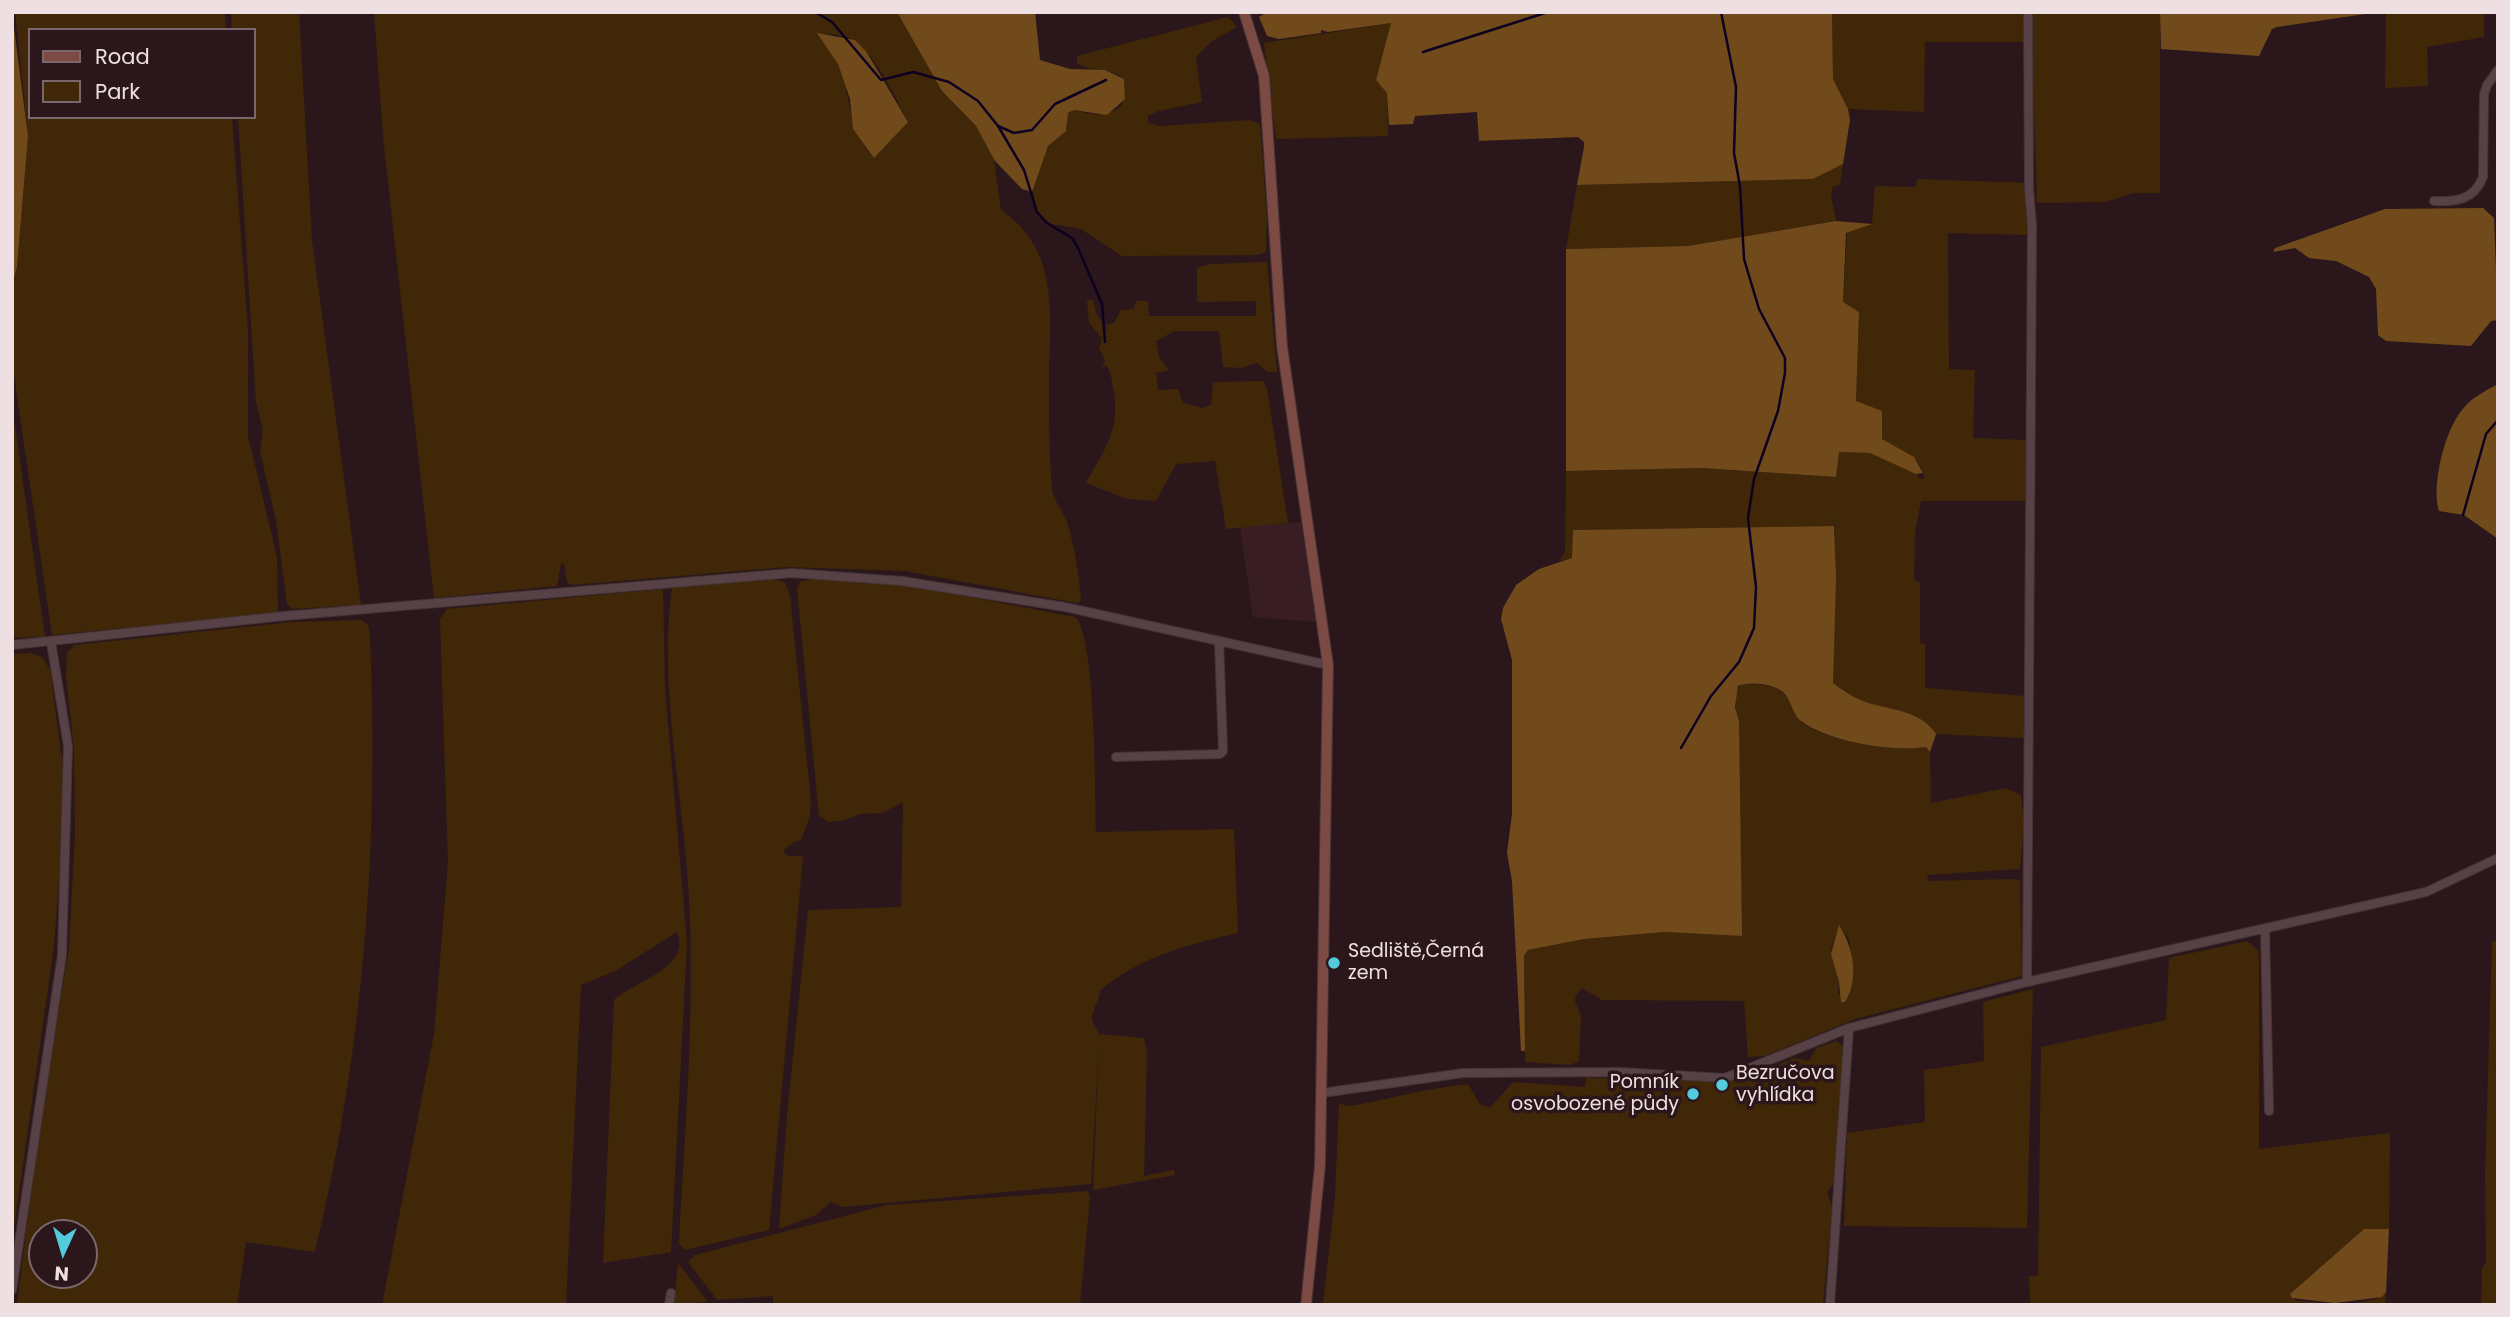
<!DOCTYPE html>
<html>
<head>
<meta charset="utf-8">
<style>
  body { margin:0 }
  #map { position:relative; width:2510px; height:1317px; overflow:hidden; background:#2b171b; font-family:Poppins,sans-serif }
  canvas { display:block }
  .frame { position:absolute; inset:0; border:14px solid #eee0e2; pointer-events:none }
  .legend { position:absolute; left:28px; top:28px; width:228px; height:91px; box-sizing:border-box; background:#2b171b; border:2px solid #79676b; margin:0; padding:9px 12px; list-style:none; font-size:21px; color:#eee0e2 }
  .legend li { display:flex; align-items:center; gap:14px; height:35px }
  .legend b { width:35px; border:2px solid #79676b }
  .north { position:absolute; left:28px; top:1219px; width:70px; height:70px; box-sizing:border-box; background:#2b171b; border:2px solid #79676b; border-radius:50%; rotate:184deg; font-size:19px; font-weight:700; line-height:28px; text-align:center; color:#eee0e2 }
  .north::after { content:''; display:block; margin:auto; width:24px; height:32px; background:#54cadd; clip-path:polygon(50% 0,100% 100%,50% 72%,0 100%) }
</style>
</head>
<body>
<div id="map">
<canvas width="2510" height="1317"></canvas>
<div class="frame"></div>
<ul class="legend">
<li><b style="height:9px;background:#7c4943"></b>Road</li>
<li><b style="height:19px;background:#402708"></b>Park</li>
</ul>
<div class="north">N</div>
</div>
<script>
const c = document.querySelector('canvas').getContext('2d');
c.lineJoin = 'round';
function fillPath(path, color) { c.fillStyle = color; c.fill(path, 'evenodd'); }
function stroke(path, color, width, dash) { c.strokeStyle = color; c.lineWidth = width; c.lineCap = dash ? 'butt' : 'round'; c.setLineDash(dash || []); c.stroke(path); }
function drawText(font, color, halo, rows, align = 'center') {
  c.font = font + ' Poppins,sans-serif'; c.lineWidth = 7; c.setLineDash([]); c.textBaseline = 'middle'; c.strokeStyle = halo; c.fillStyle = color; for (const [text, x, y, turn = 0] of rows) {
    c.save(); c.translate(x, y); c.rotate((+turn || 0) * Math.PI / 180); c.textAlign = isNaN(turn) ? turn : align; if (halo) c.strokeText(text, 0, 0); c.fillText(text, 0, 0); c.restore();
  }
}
fillPath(new Path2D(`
  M1301,522L1316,622L1253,617L1240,527Z`), '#381e24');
fillPath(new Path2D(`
  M15,12H225L226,30H30V117H232L248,331V436L277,557L278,613L52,635L12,362V285L17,267L28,136Z
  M231,12H299L312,241L361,605L292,609L287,604L276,520L260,451L263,429L256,402L238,117H254V30H232Z
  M374,12H897L942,91L976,126L993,154L1001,210C1061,250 1050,318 1049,381C1049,416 1049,453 1052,488C1053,501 1063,510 1067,522C1075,546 1079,577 1081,601L1077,603L905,571L787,567L571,585L567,582L564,563H561L557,586L434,598L383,136ZM818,34C831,34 845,34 856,42C876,55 896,99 908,121L874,158C847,126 853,103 839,67C835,55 825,44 818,34Z
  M1832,12H2025L2026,42H1925L1924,112L1848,109L1833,79Z
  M2031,12H2160V193H2133L2106,202L2037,203Z
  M2386,12H2484V37L2427,47L2428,86L2385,88Z
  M1228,17L1237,27L1212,41L1196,57L1202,102L1158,111L1148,116V123L1160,126L1249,120L1260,124L1267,217L1266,252L1257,255L1122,256L1081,229L1052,224L1040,216L1035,207L1032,184L1048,146L1067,127V115L1073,110C1092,114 1106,119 1122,105L1124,79C1110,67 1091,73 1077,63V56Z
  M1392,23L1376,80L1387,92L1388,136L1276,139L1264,43Z
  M1843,164L1840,185L1833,187L1831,195L1836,221L1688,246L1566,249L1577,185L1813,179Z
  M1917,179L2027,183V235L1948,233L1949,369L1975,370L1973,438L2026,440L2025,501H1921L1915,533L1914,580L1920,583V643L1925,644V688L2025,696L2024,738L1936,734C1922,712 1895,710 1872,704C1857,700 1846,692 1833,683L1835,518L1834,526L1574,530L1573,558L1559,561L1565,552L1566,471L1701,468L1836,477L1838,452L1870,453L1915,471L1919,479H1925L1920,465L1908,453L1884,442L1856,401L1859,312L1843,303L1847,233L1872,223L1875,186L1916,187Z
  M1267,262L1277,372H1267L1257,363L1241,368L1223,367L1219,331H1175L1156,341L1159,357L1169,370L1156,373L1158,390L1178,389L1183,403L1203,408L1211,405L1213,382L1263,381L1267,389L1288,523L1226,529L1215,461L1176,464L1156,501L1127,499L1086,483C1104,450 1120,431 1114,392C1112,383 1112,375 1107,366L1102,367L1105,361L1099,348L1102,338L1089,323L1087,300H1093L1096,313L1115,341L1105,325L1114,323L1121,310L1134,309L1136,301H1148L1149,316H1256V301L1197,302V268L1211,264Z
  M12,405L45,637L12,638Z
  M771,579L785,582L790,596L811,801L810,816L801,840L794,842L783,851L788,856H803L769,1230L685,1250L679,1243C685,1129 695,1013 689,898C684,796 658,689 672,587Z
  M817,579L907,585L1075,617C1096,635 1095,797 1096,832L1234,829L1238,933C1190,944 1138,957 1100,991C1100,1002 1089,1012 1093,1022C1094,1026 1097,1029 1099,1034L1144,1038L1147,1051L1144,1176L1174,1170L1175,1175L1093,1190L1099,1044L1091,1184L854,1206L842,1207L831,1202L816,1215L779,1229L787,1116L808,910L901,907L903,802L882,813L860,814L846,820L829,822L819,816L797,588L801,581Z
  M663,589L665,687L687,943L671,1252L603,1263L614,1000C633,982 692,968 677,932L615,971L581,985L566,1305H382L434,1034L448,862L440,619L447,609Z
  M362,620L368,625L370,636C379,846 364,1047 315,1252L246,1242L237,1305H17L38,1139L69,948L75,833L74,749L66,676L67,652L75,645L292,622ZM42,1233H84V1275H42Z
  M32,653L43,658L50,670L64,775L60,867L54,946L12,1241V654Z
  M1742,684C1760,684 1781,684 1790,702C1792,708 1795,717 1800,721C1826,742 1893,752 1926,747L1930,752L1931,803L2006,788L2021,795L2024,823L2020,869L1927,875L1928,881L2015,879L2020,881L2022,976L1855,1019L1765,1056L1748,1057L1744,1001L1602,1000L1582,988L1576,995L1575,1001L1581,1016L1579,1061L1571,1065L1525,1062L1524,956L1528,950L1584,939L1665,932L1741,936L1739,721C1736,709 1732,693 1742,684ZM1839,926L1849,939L1854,979L1838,995L1839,982L1831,949Z
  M2247,941L2258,950L2259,959V1149L2390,1133L2389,1229H2364L2290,1294L2296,1301C2316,1302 2374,1309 2386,1292L2385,1305H2030L2029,1276H2038L2041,1047L2166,1020L2169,958Z
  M2492,941H2498V1305H2481L2482,1268L2486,1263L2485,1175Z
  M2033,989L2027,1228L1844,1226L1847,1133L1925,1122L1924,1070L1984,1061L1983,1002Z
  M1836,1041L1844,1047L1834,1184L1827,1191L1832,1207L1823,1305H1323L1335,1196L1339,1104L1350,1106C1389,1099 1428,1088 1468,1084L1480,1104L1490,1108L1513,1082L1585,1087L1586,1078L1734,1080L1751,1073L1752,1079L1753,1075L1794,1058L1809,1061L1816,1048Z
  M1088,1191L1090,1197L1080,1305H773V1296L717,1300L688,1262L695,1255L887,1205Z
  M678,1263L707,1301V1302L674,1304Z`), '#402708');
fillPath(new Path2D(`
  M12,12L28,136L17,267L12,285Z
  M897,12H1035L1040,60L1070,69L1105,70L1124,79L1125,99L1107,115L1074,110L1068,113L1066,131L1048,146L1032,192L1022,189L995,161L976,126L942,91Z
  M1267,12H1832L1833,79L1848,109L1850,120L1843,164L1813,179L1577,185L1584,147V142L1578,137L1479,141L1477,112L1415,116L1413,124L1389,125L1387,93L1376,80L1391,23L1328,32L1321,30V33L1279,39L1267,36L1259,17Z
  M2160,12H2379L2277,27L2272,29L2259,56L2161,49Z
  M817,33L855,40L866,51L908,122L874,158L853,129L850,99L838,64Z
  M2483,208L2494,218L2498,320L2491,321L2471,346L2386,341L2378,335L2376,289L2369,277L2336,261L2309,258L2295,248L2273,252L2275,248L2385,209Z
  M1836,221L1872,224L1846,233L1843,302L1859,312L1856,401L1882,411V439L1914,457L1923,473L1916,474L1870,453L1839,452L1836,477L1701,468L1566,471V249L1688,246Z
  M2498,384V539L2464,515L2439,511C2431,485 2445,430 2462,410C2471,398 2485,391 2498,384Z
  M1834,526L1836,578L1833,683C1845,692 1857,700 1872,704C1895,710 1922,712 1936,734L1930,752L1926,747C1891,752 1829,742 1801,721C1791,714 1792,697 1780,690C1771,684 1748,681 1738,686L1735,707L1739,721L1742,936L1665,932L1584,939L1528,950L1524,956L1525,1051H1521L1512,881L1507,853L1512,814V660L1501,619L1503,608L1516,585L1539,569L1572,558L1573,530Z
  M1839,925C1853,947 1860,978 1845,1002H1841L1839,982L1831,954Z
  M2364,1229H2389L2386,1292L2382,1297L2335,1303L2292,1298L2290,1294Z`), '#714a1b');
stroke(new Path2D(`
  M815,12L832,22L881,80L913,72L949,82L978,101L998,126L1024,170L1037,212L1047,223L1072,238L1078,248L1102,304L1105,342
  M1423,52L1548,12
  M998,126L1014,133L1032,130L1055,104L1106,80
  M2463,515L2486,434L2498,420
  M1681,748L1711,696L1739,662L1754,628L1756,587L1748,518L1754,479L1778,411L1785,373V358L1759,309L1744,259L1740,186L1734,153L1736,87L1721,12`), '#0e0020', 2.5);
const street = new Path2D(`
  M2434,201C2456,202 2474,200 2483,177L2484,94L2487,85L2498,70
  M12,645L284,616L792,573L902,581L1065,607L1328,665
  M1116,757L1220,754L1223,751L1219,641
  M2265,929L2269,1111
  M2027,982L2032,226L2029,188L2028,12
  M1322,1093L1463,1073L1619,1072L1725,1078L1849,1028L2027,982L2426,892L2498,858
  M12,1290L62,955L68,746L51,642
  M669,1305L671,1293
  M1830,1305L1849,1028`);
const secondary = new Path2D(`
  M1244,12L1264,76L1282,346L1328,665L1320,1165L1306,1305`);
stroke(street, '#423436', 10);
stroke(secondary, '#423436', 12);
stroke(street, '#584146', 8);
stroke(secondary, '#7c4943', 10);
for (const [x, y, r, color] of [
  [1334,963,7,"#54cadd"],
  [1722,1085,7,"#54cadd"],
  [1693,1094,7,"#54cadd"]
]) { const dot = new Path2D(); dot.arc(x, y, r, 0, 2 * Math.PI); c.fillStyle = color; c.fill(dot); stroke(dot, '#2b171b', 2.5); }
drawText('19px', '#eee0e2', '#2b171b', [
  ["Sedliště,Černá",1348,952],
  ["zem",1348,974],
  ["Bezručova",1736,1074],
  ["vyhlídka",1736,1096],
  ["Pomník",1679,1083,"right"],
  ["osvobozené půdy",1679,1105,"right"]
], 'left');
</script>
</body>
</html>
